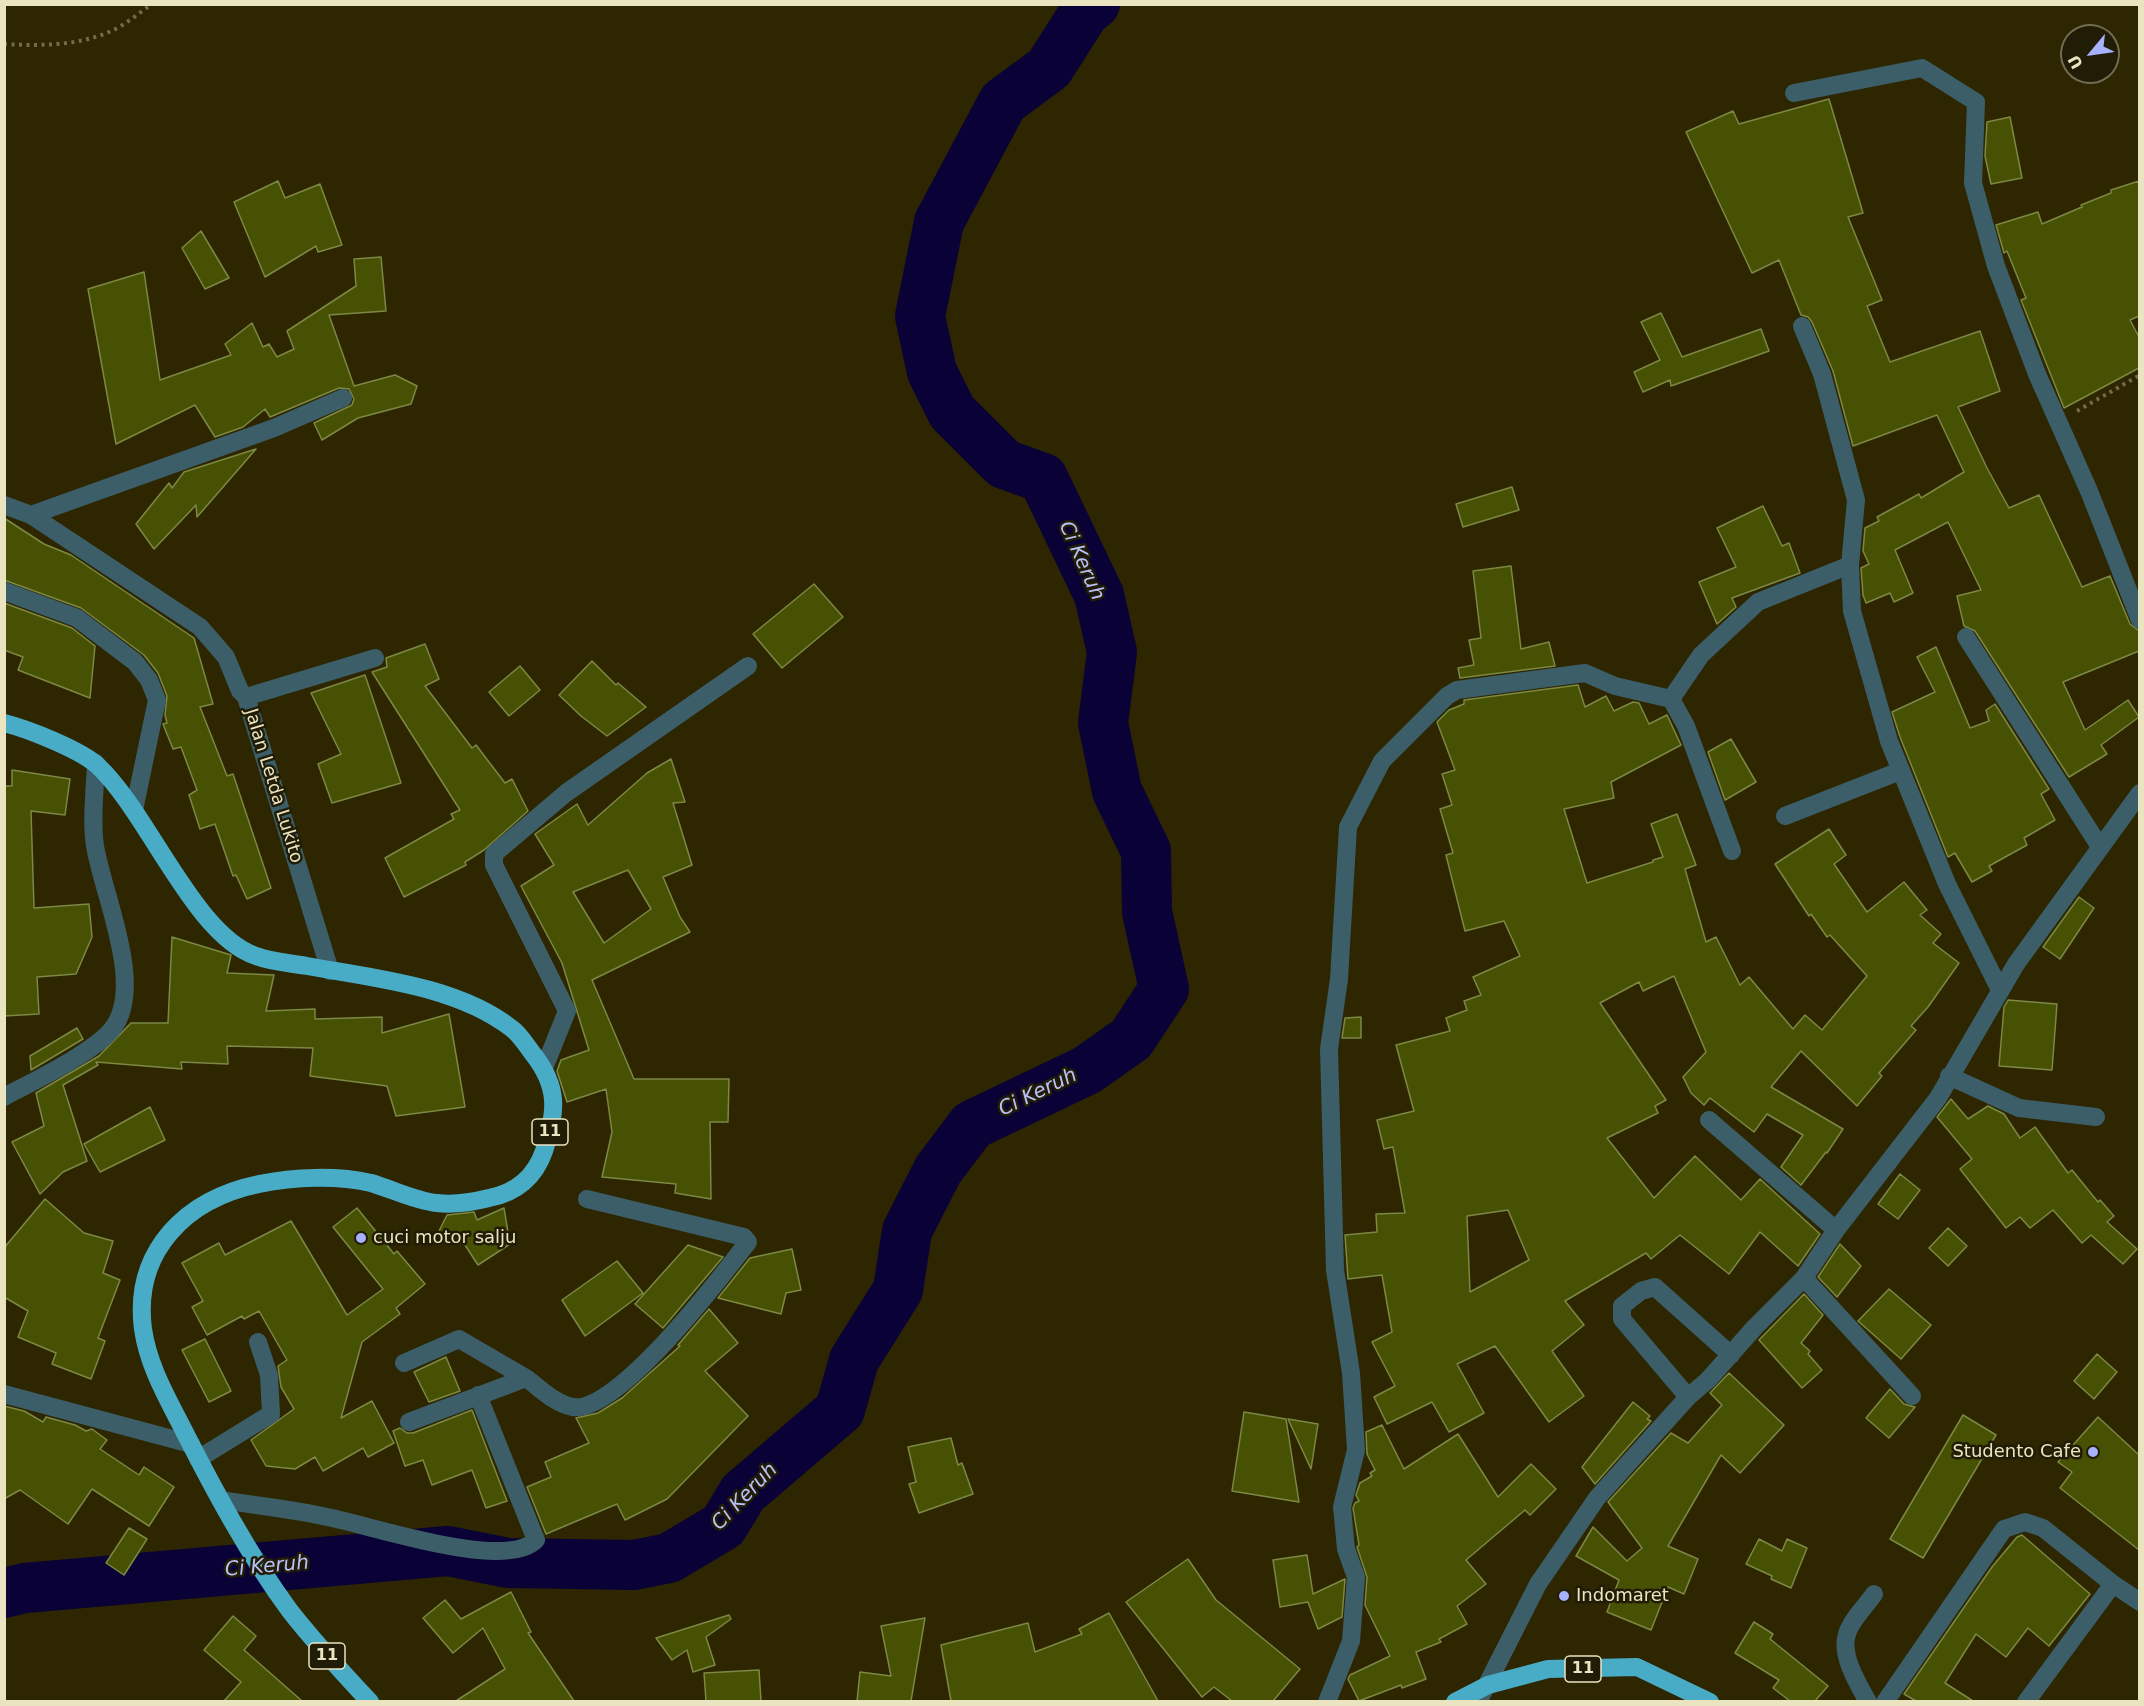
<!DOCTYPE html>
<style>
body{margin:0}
#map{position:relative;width:2144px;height:1706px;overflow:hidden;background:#2d2600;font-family:"DejaVu Sans",sans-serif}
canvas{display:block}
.frame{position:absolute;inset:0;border:6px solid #ebe4c1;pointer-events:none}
.north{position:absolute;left:2060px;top:24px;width:60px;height:60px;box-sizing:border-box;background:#211c06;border:2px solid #726c51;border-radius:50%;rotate:241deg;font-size:16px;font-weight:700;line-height:24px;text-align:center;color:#ebe4c1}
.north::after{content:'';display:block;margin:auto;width:21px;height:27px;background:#a7b1fc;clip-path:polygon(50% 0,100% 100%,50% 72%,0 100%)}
</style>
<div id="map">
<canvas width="2144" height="1706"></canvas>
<div class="frame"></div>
<div class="north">U</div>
</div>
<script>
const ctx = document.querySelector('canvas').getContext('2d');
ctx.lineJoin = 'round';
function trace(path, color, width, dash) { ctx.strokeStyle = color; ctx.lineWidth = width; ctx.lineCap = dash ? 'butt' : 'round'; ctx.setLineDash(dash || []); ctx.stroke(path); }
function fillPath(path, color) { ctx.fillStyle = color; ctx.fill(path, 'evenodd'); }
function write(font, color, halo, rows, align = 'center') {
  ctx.font = font + ' "DejaVu Sans",sans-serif'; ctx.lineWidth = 5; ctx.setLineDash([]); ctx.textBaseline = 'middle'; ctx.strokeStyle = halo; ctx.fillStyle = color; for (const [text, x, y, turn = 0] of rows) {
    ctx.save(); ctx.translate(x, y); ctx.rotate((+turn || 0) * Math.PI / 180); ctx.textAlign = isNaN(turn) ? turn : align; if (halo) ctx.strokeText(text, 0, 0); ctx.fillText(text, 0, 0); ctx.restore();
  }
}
trace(new Path2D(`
 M 4,1593 L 25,1588 L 448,1551 L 508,1563 L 634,1565 L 669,1558 L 723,1526 L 743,1493 L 840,1410 L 854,1360 L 898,1290 L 907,1231 L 938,1170 L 972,1125 L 1087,1070 L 1131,1039 L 1164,989 L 1147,912 L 1146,851 L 1117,791 L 1103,723 L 1112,652 L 1099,595 L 1043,478 L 1004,464 L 952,412 L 932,372 L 920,316 L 939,222 L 1003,102 L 1049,68 L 1084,13 L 1095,4`), '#0a0137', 50);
const building = new Path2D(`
 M 1829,99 L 1863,213 L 1848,217 L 1882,300 L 1867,306 L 1890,362 L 1980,331 L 2000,391 L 1958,407 L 1987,468 L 2009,508 L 2039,495 L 2082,587 L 2110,576 L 2130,624 L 2139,631 L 2139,651 L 2063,682 L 2085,730 L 2128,700 L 2139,717 L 2101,745 L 2107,754 L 2069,777 L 1975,631 L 1964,626 L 1957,596 L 1981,590 L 1948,522 L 1895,550 L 1913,593 L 1894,602 L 1890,593 L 1866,603 L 1863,595 L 1861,568 L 1869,564 L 1863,551 L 1865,528 L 1879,521 L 1877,517 L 1919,494 L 1921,498 L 1964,472 L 1937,415 L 1853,446 L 1833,371 L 1812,322 L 1808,317 L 1801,315 L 1779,260 L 1752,273 L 1686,132 L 1733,111 L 1739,124 Z
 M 2010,117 L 2022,178 L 1991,184 L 1985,156 L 1987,122 Z
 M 278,181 L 285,198 L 320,184 L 342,245 L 318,252 L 316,246 L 265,277 L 234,202 Z
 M 2139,181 L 2139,316 L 2130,320 L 2139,337 L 2139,368 L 2064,408 L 2021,300 L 2026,298 L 2007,251 L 2004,253 L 1996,225 L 2038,212 L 2042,224 L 2082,207 L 2081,205 L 2111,193 L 2111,190 Z
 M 201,231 L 229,278 L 205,289 L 182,248 Z
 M 381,257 L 386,311 L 329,315 L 354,386 L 395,375 L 417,386 L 411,404 L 358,418 L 322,440 L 314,423 L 352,405 L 354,399 L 349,389 L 339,388 L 270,417 L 265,409 L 243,427 L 215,437 L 195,405 L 116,444 L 88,289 L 144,272 L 160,380 L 231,355 L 225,344 L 252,323 L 263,347 L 269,344 L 277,357 L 294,349 L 287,331 L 356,286 L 354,259 Z
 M 1661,313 L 1682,357 L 1761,329 L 1769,351 L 1671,386 L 1670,380 L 1643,392 L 1634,372 L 1660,360 L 1641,322 Z
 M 256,449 L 197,517 L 196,505 L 154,549 L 136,524 L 169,483 L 172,488 L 184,472 Z
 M 1512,487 L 1519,510 L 1463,527 L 1456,504 Z
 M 1763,506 L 1782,546 L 1789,543 L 1800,573 L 1732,598 L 1736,607 L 1717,624 L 1699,582 L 1736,567 L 1717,528 Z
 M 4,518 L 44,544 L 71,555 L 194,638 L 213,704 L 200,707 L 227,776 L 233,774 L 271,888 L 247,899 L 236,875 L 233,876 L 215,824 L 200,829 L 189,795 L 197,790 L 181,747 L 173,749 L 163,724 L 167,723 L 165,715 L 167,696 L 158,673 L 144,655 L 81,608 L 4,580 Z
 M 1511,566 L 1521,649 L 1549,642 L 1555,666 L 1460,678 L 1458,668 L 1474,665 L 1469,640 L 1481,638 L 1473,571 Z
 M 814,584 L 843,617 L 782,668 L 753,634 Z
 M 4,603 L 72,628 L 95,646 L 90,698 L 18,670 L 23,657 L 4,650 Z
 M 425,644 L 439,679 L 425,686 L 472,748 L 476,745 L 505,783 L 512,779 L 528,811 L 484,850 L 465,862 L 466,865 L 404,897 L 385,858 L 454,819 L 451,814 L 460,810 L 372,672 L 387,667 L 386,658 Z
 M 1936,647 L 1970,728 L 1989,721 L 1986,710 L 1995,704 L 2049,789 L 2041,794 L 2055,820 L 2024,838 L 2027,845 L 1989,866 L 1992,871 L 1972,882 L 1955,853 L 1948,857 L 1900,737 L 1892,712 L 1935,692 L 1917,657 Z
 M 592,661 L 616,685 L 618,683 L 646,707 L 607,736 L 581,716 L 559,695 Z
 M 520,666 L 540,690 L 509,716 L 489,692 Z
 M 365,675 L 401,783 L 332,803 L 318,764 L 341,754 L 311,693 Z
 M 1578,685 L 1585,707 L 1606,696 L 1614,711 L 1633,702 L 1639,703 L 1649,724 L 1667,715 L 1681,745 L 1611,782 L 1614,798 L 1564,809 L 1587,883 L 1653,862 L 1653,860 L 1663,857 L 1651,824 L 1677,814 L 1696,865 L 1685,869 L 1706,942 L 1716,937 L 1740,985 L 1749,977 L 1793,1029 L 1805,1015 L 1822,1030 L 1867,976 L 1830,935 L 1827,937 L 1811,914 L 1809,916 L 1775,864 L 1829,829 L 1846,855 L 1834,864 L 1867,912 L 1904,882 L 1927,910 L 1920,915 L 1941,934 L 1933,943 L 1959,963 L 1928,1007 L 1911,1026 L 1916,1030 L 1879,1073 L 1882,1076 L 1857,1106 L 1801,1051 L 1771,1087 L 1843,1129 L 1827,1153 L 1826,1152 L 1801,1185 L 1781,1167 L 1803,1135 L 1767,1114 L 1754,1132 L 1710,1098 L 1704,1105 L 1691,1093 L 1683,1077 L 1706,1052 L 1674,976 L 1643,991 L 1639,982 L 1600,1003 L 1666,1100 L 1655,1106 L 1658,1113 L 1607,1138 L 1654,1198 L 1695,1156 L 1741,1200 L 1760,1179 L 1820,1234 L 1798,1266 L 1760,1232 L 1729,1274 L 1680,1235 L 1651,1259 L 1646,1253 L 1565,1301 L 1584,1325 L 1552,1351 L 1584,1396 L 1549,1422 L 1495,1346 L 1457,1364 L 1484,1413 L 1449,1432 L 1432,1402 L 1387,1424 L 1374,1397 L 1395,1386 L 1372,1342 L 1392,1332 L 1382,1275 L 1348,1279 L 1345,1235 L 1377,1232 L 1376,1214 L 1405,1213 L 1393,1147 L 1384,1149 L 1377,1120 L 1414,1111 L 1396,1045 L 1450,1031 L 1446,1018 L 1467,1010 L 1464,1001 L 1481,995 L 1473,977 L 1520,956 L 1504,921 L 1465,931 L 1446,855 L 1453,853 L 1440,809 L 1452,805 L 1442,774 L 1455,770 L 1437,722 L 1449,710 L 1464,704 L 1464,700 ZM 1508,1210 L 1529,1260 L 1470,1292 L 1467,1216 Z
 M 1731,739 L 1756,782 L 1725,800 L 1708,752 Z
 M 671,759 L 685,802 L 673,803 L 692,865 L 663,877 L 680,917 L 690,932 L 592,980 L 634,1079 L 729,1079 L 728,1122 L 710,1122 L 711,1199 L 675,1193 L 676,1184 L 602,1177 L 612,1132 L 606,1089 L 567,1102 L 557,1071 L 561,1060 L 589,1050 L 562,963 L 521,886 L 554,865 L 535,834 L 577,804 L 588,825 L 647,773 ZM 628,870 L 651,909 L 604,943 L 573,892 Z
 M 12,770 L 70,779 L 65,815 L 31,811 L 34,908 L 89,904 L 92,937 L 76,974 L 37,977 L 39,1014 L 4,1016 L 4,786 L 12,786 Z
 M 2079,897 L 2094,908 L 2060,959 L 2043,947 Z
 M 172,937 L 231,955 L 227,973 L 274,975 L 266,1011 L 315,1009 L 315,1019 L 382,1017 L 382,1033 L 449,1014 L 465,1107 L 396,1116 L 387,1086 L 310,1076 L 313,1048 L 227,1046 L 228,1064 L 181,1062 L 182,1069 L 96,1062 L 98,1065 L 63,1085 L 87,1161 L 63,1172 L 40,1194 L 12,1142 L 44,1126 L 36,1093 L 99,1056 L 131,1023 L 168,1023 Z
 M 2008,1000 L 2057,1004 L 2052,1070 L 1999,1066 L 2004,1007 Z
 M 1361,1017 L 1361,1038 L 1342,1038 L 1345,1018 Z
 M 77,1028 L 83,1039 L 31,1070 L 30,1056 Z
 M 1951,1099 L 1968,1119 L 1988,1106 L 2004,1114 L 2020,1138 L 2035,1127 L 2068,1173 L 2072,1170 L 2098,1202 L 2100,1200 L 2114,1216 L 2107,1222 L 2137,1249 L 2123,1264 L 2091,1235 L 2082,1243 L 2053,1210 L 2030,1228 L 2020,1217 L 2006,1228 L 1960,1169 L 1972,1159 L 1937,1117 Z
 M 150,1107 L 165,1140 L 100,1172 L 84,1144 Z
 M 1900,1174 L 1920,1190 L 1898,1219 L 1878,1204 Z
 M 45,1199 L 84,1233 L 113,1241 L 103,1273 L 120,1280 L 98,1338 L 105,1341 L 91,1379 L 52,1364 L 56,1353 L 18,1337 L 28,1311 L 4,1297 L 4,1248 Z
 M 357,1208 L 394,1254 L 397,1251 L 425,1284 L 396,1308 L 400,1314 L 362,1342 L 341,1418 L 372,1401 L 394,1443 L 368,1457 L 363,1448 L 323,1471 L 315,1457 L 295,1469 L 266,1466 L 251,1440 L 294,1409 L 281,1387 L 278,1366 L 287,1360 L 259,1311 L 244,1319 L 242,1316 L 207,1335 L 192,1307 L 203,1301 L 182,1263 L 219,1243 L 225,1255 L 291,1221 L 347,1315 L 383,1289 L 333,1227 Z
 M 504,1208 L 510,1244 L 478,1265 L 465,1245 L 437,1235 L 447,1215 L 474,1212 L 477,1220 Z
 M 1948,1228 L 1967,1246 L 1948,1266 L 1929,1248 Z
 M 1840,1244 L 1861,1266 L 1837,1297 L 1818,1277 Z
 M 688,1245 L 723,1257 L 663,1328 L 635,1304 Z
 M 792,1249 L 801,1290 L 786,1293 L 781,1314 L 718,1298 L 750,1258 Z
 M 617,1261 L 643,1293 L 585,1336 L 562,1300 Z
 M 1889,1289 L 1931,1325 L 1901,1359 L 1858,1321 Z
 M 1804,1294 L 1823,1315 L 1801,1343 L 1810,1351 L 1808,1354 L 1822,1370 L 1802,1388 L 1759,1340 Z
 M 709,1309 L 738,1343 L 705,1371 L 748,1416 L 667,1499 L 625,1520 L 617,1504 L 546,1534 L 527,1487 L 551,1477 L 545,1462 L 589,1443 L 576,1418 L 598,1413 L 622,1398 L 680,1346 L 678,1345 Z
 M 205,1339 L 231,1391 L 209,1402 L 182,1350 Z
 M 2097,1354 L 2117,1372 L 2094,1399 L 2074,1381 Z
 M 446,1357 L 460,1391 L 429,1402 L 414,1372 Z
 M 1729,1373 L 1784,1425 L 1740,1473 L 1721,1455 L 1668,1546 L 1698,1559 L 1684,1594 L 1668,1587 L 1651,1630 L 1607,1612 L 1619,1580 L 1576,1556 L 1593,1527 L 1627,1561 L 1642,1548 L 1608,1502 L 1671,1433 L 1688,1443 L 1722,1405 L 1710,1393 Z
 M 1890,1389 L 1904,1404 L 1915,1407 L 1889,1438 L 1866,1418 Z
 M 1633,1402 L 1650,1416 L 1647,1419 L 1651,1421 L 1595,1484 L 1582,1467 Z
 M 4,1406 L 24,1411 L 43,1422 L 46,1417 L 75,1425 L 86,1431 L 92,1429 L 107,1440 L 100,1449 L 139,1475 L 144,1467 L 174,1487 L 149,1526 L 92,1489 L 68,1524 L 20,1490 L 4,1499 Z
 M 472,1410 L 507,1501 L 486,1508 L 472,1470 L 432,1485 L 423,1460 L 405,1466 L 393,1431 L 400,1428 L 407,1433 L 413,1433 Z
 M 1244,1412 L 1286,1419 L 1299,1502 L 1232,1491 Z
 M 1963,1415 L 1996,1435 L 1923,1558 L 1890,1539 Z
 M 2098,1417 L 2139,1455 L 2139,1550 L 2060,1488 L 2072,1472 L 2058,1462 Z
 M 1288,1419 L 1318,1424 L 1311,1469 Z
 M 1382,1425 L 1404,1469 L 1458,1434 L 1498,1497 L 1531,1464 L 1556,1489 L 1530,1515 L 1525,1510 L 1466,1560 L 1486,1584 L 1457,1606 L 1467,1624 L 1439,1639 L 1441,1642 L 1416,1652 L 1426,1679 L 1402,1688 L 1401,1685 L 1359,1701 L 1348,1679 L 1350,1675 L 1390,1656 L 1365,1605 L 1367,1577 L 1357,1547 L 1359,1545 L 1353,1508 L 1355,1503 L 1359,1501 L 1356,1495 L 1360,1483 L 1372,1476 L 1370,1473 L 1375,1470 L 1367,1454 L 1366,1432 Z
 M 951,1438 L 958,1465 L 962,1463 L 973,1494 L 919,1513 L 909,1484 L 916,1482 L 908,1447 Z
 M 129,1528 L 147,1539 L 124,1575 L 106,1563 Z
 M 2022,1535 L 2090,1594 L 2049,1646 L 2028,1628 L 2006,1657 L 1976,1634 L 1945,1683 L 1973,1701 L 1916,1701 L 1904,1694 L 1992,1567 L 2017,1537 Z
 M 1759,1539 L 1782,1551 L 1787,1539 L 1807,1548 L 1791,1588 L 1771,1579 L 1772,1576 L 1746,1564 Z
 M 1307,1555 L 1313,1594 L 1345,1579 L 1342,1617 L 1318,1629 L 1308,1602 L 1280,1607 L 1273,1560 Z
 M 1188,1559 L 1216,1600 L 1300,1669 L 1273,1701 L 1232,1701 L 1214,1687 L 1202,1697 L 1126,1602 Z
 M 511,1592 L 531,1632 L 528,1633 L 574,1701 L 456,1701 L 505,1669 L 483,1628 L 453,1653 L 423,1618 L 445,1600 L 461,1619 Z
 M 1109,1613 L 1158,1701 L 951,1701 L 941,1645 L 1028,1623 L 1035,1652 L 1082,1634 L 1079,1629 Z
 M 729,1615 L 731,1619 L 706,1637 L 715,1665 L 693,1672 L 687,1650 L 672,1660 L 656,1638 Z
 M 233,1616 L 256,1636 L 244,1650 L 302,1701 L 224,1701 L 241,1682 L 204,1650 Z
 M 925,1618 L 911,1701 L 857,1701 L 860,1672 L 891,1676 L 881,1626 Z
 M 1754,1622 L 1773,1634 L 1770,1639 L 1828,1686 L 1815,1701 L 1790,1701 L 1773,1688 L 1779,1680 L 1735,1653 Z
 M 759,1670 L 761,1701 L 706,1701 L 704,1673 Z`);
fillPath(building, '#475103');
trace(building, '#7c8844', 1.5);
trace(new Path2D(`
 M 4,44 C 40,46 76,46 109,32 C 124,26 139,13 152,4
 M 2077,411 L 2140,375`), '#736c47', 4, [3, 4.5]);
trace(new Path2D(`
 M 1794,93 L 1922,68 L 1976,102 L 1973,183 L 1996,266 L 2037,374 L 2089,491 L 2140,620
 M 1802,326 L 1822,374 L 1856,500 L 1850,565 L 1852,611 L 1889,741 L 1947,884 L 2000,990
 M 4,505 L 31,515 L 200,627 L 226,657 L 240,691 L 246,697 L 330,971
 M 31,515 L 274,428 L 343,398
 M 4,591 L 77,618 L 135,662 L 149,680 L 157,700 L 134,810
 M 1966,637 L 2100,847
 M 246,697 L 375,658
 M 1671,699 L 1701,655 L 1758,602 L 1850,565
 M 1785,816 L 1900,771
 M 544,1068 L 567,1011 L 494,865 L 494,854 L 566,793 L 748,666
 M 1949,1076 L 2019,1108 L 2096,1117
 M 4,1097 C 32,1082 95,1052 113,1028 C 145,985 103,895 95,846 C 91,820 95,790 96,763
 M 1709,1120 L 1836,1230
 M 1804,1278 L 1912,1396
 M 404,1363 L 459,1339 L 526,1378
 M 4,1394 L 191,1444
 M 1688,1397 L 1622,1319 L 1622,1306 L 1641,1291 L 1655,1287 L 1731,1355
 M 409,1422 L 526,1378 C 540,1388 555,1404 573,1407 C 617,1414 722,1276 748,1242 L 744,1237 L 587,1199
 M 198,1459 L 271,1414 L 269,1375 L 258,1342
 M 222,1500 C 257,1506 293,1509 327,1517 C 370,1525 505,1572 536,1540 L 478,1395
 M 1327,1702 L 1351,1641 L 1356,1577 L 1346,1549 L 1342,1507 L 1356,1450 L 1351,1373 L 1335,1270 L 1329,1049 L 1339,979 L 1348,827 L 1382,761 L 1447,696 L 1457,690 L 1585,673 L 1615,686 L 1671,699 L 1686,726 L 1732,851
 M 1478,1702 L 1538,1584 L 1597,1498 L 1688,1397 L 1708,1380 L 1755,1327 L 1804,1278 L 1836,1230 L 1938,1098 L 2016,964 L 2140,793
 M 1868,1702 C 1858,1684 1840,1655 1847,1634 C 1851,1620 1866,1606 1874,1594
 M 1885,1702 L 2004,1529 L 2025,1522 L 2043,1528 L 2113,1584 L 2140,1602
 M 2026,1702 L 2113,1584`), '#3b5e69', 18);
trace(new Path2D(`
 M 4,723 C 28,729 81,750 98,766 C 149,814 194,935 256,956 C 272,962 290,963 307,966 C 373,978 457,986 511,1028 C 520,1034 526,1045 533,1054 C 560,1088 556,1113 544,1151 C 535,1177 516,1193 489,1198 C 473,1202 453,1205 437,1203 C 415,1201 392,1189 371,1183 C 336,1175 294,1177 259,1184 C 186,1199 133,1251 143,1329 C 148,1364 165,1394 181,1425 C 213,1488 248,1554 290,1611 C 315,1643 342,1672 370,1702
 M 1455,1702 L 1488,1685 L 1548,1669 L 1637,1667 L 1710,1702`), '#49acc6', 18);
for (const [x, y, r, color] of [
 [361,1238,6,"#a7b1fc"],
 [2093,1452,6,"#a7b1fc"],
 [1564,1596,6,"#a7b1fc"]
]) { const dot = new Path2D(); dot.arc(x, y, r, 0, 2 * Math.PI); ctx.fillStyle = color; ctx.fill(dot); trace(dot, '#211c06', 2); }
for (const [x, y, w] of [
 [550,1132,36],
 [327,1656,36],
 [1583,1669,36]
]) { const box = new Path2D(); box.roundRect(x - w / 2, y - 13, w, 26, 4.5); ctx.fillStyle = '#211c06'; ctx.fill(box); trace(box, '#ebe4c1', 1.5); }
write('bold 16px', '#ebe4c1', null, [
 ["11",550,1132],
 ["11",327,1656],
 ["11",1583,1669]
]);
write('18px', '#ebe4c1', '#211c06', [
 ["Jalan Letda Lukito",273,786,73]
]);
write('18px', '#ebe4c1', '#211c06', [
 ["cuci motor salju",373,1238],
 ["Studento Cafe",2081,1452,"right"],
 ["Indomaret",1576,1596]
], 'left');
write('italic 20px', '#bac2f9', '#211c06', [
 ["Ci Keruh",1081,561,66],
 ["Ci Keruh",1038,1093,-26],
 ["Ci Keruh",745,1497,-46],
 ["Ci Keruh",267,1567,-5]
]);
</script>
